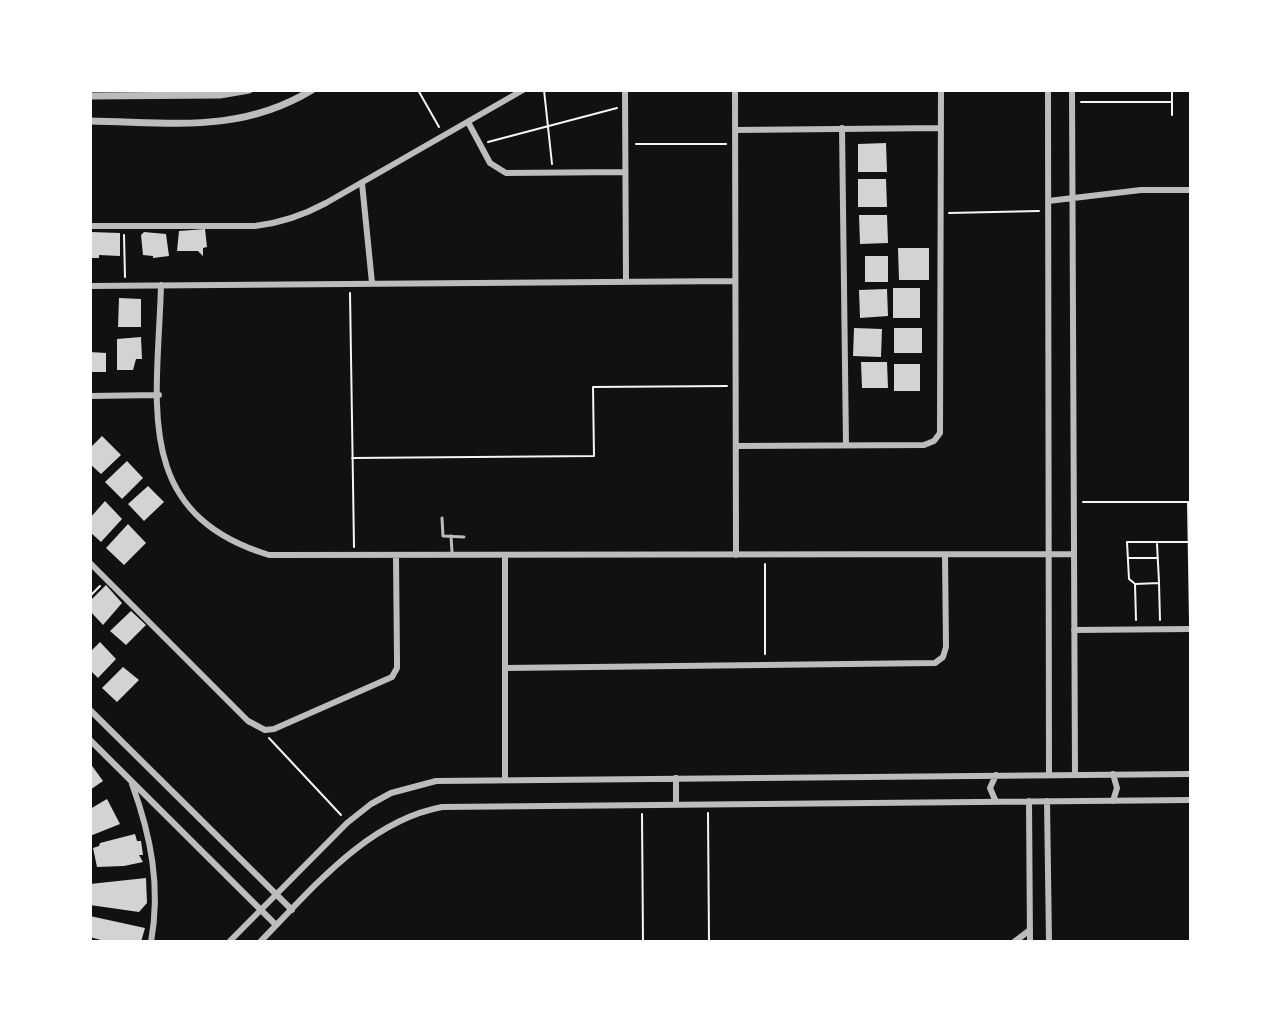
<!DOCTYPE html>
<style>
body{margin:0}
#map{position:relative;width:1281px;height:1032px;overflow:hidden;background:#111;font-family:Arial,sans-serif}
canvas{display:block}
.frame{position:absolute;inset:0;border:92px solid #fff;pointer-events:none}
</style>
<div id="map">
<canvas width="1281" height="1032"></canvas>
<div class="frame"></div>
</div>
<script>
const ctx = document.querySelector('canvas').getContext('2d');
ctx.lineJoin = 'round';
function fillPath(path, color) { ctx.fillStyle = color; ctx.fill(path, 'evenodd'); }
function trace(path, color, width, dash) { ctx.strokeStyle = color; ctx.lineWidth = width; ctx.lineCap = dash ? 'butt' : 'round'; ctx.setLineDash(dash || []); ctx.stroke(path); }
fillPath(new Path2D(`
 M 886,143 L 887,172 L 858,172 L 858,144 Z
 M 858,179 L 886,179 L 887,207 L 858,207 Z
 M 859,215 L 887,215 L 888,243 L 860,244 Z
 M 205,229 L 207,247 L 203,248 L 203,256 L 198,251 L 177,251 L 179,231 Z
 M 91,232 L 120,233 L 120,256 L 99,255 L 99,258 L 90,258 Z
 M 144,232 L 166,234 L 169,256 L 153,258 L 153,256 L 143,255 L 141,235 Z
 M 898,248 L 929,248 L 929,280 L 899,280 Z
 M 865,256 L 888,256 L 888,282 L 865,282 Z
 M 893,288 L 920,288 L 920,318 L 893,318 Z
 M 887,289 L 888,316 L 860,318 L 859,290 Z
 M 119,298 L 141,299 L 141,327 L 118,327 Z
 M 854,328 L 882,329 L 881,357 L 853,356 Z
 M 894,328 L 922,328 L 922,353 L 894,353 Z
 M 141,337 L 142,359 L 136,359 L 133,370 L 117,370 L 117,339 Z
 M 90,352 L 106,353 L 106,372 L 90,372 Z
 M 861,362 L 887,362 L 888,388 L 862,388 Z
 M 894,364 L 920,364 L 920,391 L 894,391 Z
 M 102,436 L 121,455 L 101,474 L 90,464 L 90,448 Z
 M 127,461 L 143,478 L 122,499 L 105,482 Z
 M 148,486 L 164,502 L 144,521 L 128,504 Z
 M 105,501 L 122,519 L 101,542 L 90,532 L 90,518 Z
 M 128,524 L 146,543 L 124,565 L 106,548 Z
 M 106,585 L 122,603 L 103,625 L 90,611 L 90,601 Z
 M 131,611 L 146,625 L 126,645 L 110,631 Z
 M 100,642 L 116,659 L 98,678 L 90,670 L 90,652 Z
 M 123,667 L 139,680 L 117,702 L 102,688 Z
 M 90,763 L 103,781 L 90,790 Z
 M 107,799 L 120,824 L 90,836 L 90,809 Z
 M 135,834 L 137,841 L 141,841 L 143,855 L 139,855 L 143,862 L 124,866 L 97,867 L 93,848 L 99,846 L 100,843 Z
 M 146,878 L 147,903 L 139,912 L 90,905 L 90,884 Z
 M 90,916 L 145,928 L 141,942 L 108,942 L 90,937 Z`), '#d3d3d3');
trace(new Path2D(`
 M 418,90 L 439,127
 M 544,90 L 552,164
 M 1172,90 L 1172,115
 M 1081,102 L 1172,102
 M 488,142 L 617,108
 M 636,144 L 726,144
 M 949,213 L 1039,211
 M 124,235 L 125,277
 M 350,293 L 354,547
 M 352,458 L 594,456 L 593,387 L 727,386
 M 1083,502 L 1191,502
 M 1188,502 L 1190,621
 M 1157,544 L 1159,582
 M 1129,558 L 1158,558
 M 765,564 L 765,654
 M 1134,583 L 1129,579 L 1127,542 L 1189,542
 M 90,596 L 100,586
 M 1136,620 L 1135,584 L 1159,583 L 1160,620
 M 269,738 L 341,815
 M 708,813 L 709,942
 M 642,814 L 643,942`), '#f5f5f5', 2);
trace(new Path2D(`
 M 442,518 L 443,536 L 464,537
 M 451,536 L 452,552`), '#bcbcbc', 3);
trace(new Path2D(`
 M 625,90 L 626,282
 M 735,90 L 736,555
 M 1048,90 L 1049,775
 M 1072,90 L 1075,775
 M 468,122 L 490,163 L 506,173 L 625,172
 M 842,128 L 846,445
 M 735,130 L 941,128
 M 362,183 L 372,283
 M 1048,201 L 1141,190 L 1191,190
 M 90,226 L 255,226 C 281,223 302,216 326,203 L 523,90
 M 161,285 C 158,401 130,513 269,555 L 1074,554
 M 90,286 L 735,281
 M 90,396 L 159,395
 M 736,446 L 924,445 L 934,441 L 940,433 L 941,90
 M 505,556 L 505,780
 M 90,563 L 248,721 L 265,730 L 274,729 L 392,677 L 397,668 L 397,658 L 396,557
 M 1074,630 L 1191,629
 M 505,668 L 935,663 L 943,657 L 946,647 L 945,555
 M 90,710 L 292,910
 M 90,740 L 276,925
 M 1113,774 L 1117,788 L 1113,801
 M 132,784 C 151,836 161,887 151,942
 M 1029,801 L 1030,942
 M 1047,801 L 1049,942
 M 996,802 L 990,788 L 996,775
 M 676,804 L 676,778
 M 229,942 L 347,823 L 371,804 L 391,793 L 436,781 L 1191,774
 M 260,942 C 312,889 367,821 442,807 L 1191,800
 M 1014,942 L 1030,930`), '#bcbcbc', 6);
trace(new Path2D(`
 M 90,96 L 220,95 L 249,90
 M 90,121 C 172,122 239,134 312,90`), '#bcbcbc', 7);
</script>
